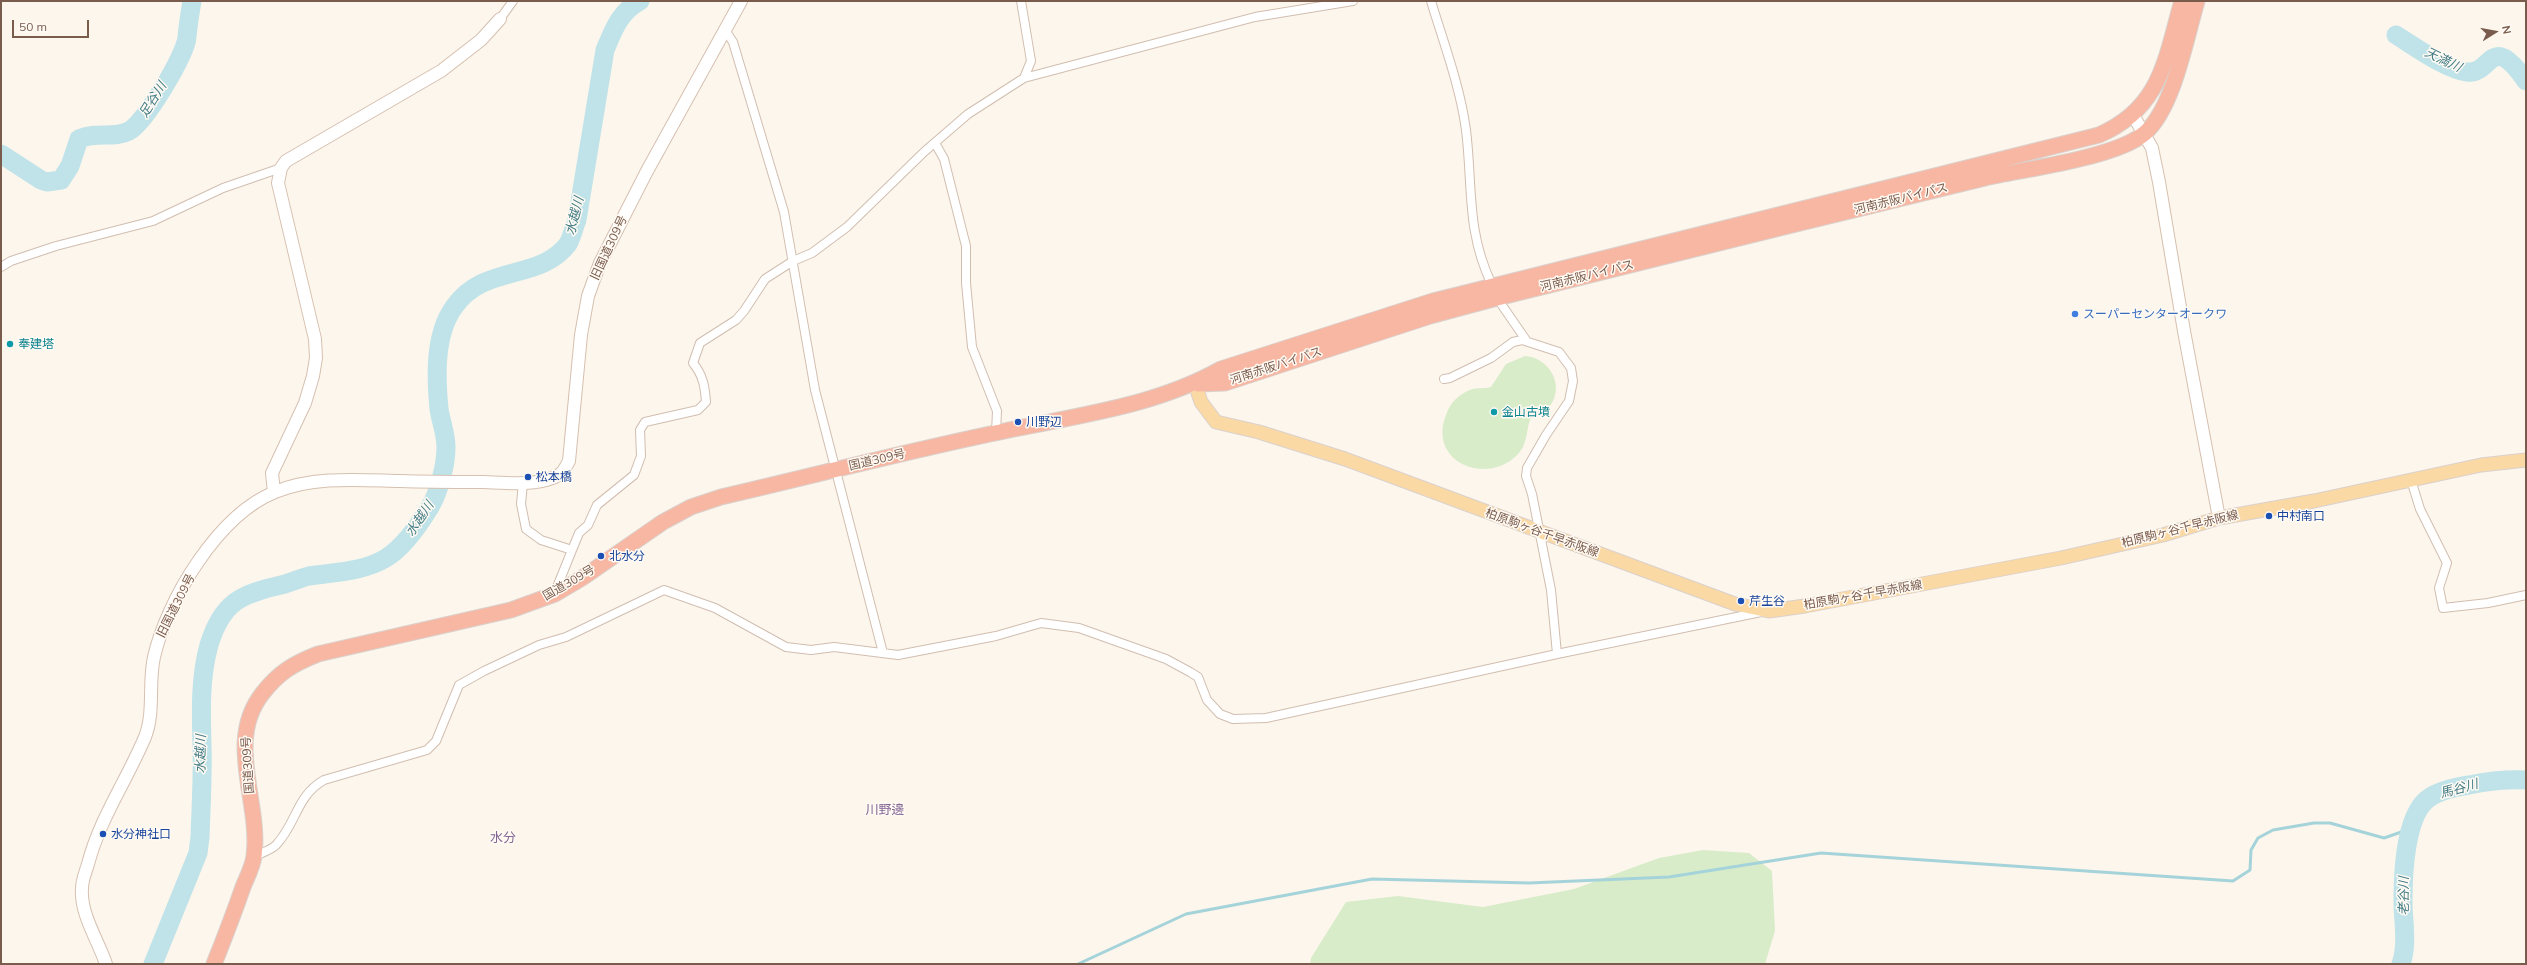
<!DOCTYPE html>
<meta charset="utf-8">
<style>
body{margin:0}
#map{position:relative;width:2527px;height:965px;overflow:hidden;background:#fdf6ec;font-family:Mulish,sans-serif}
canvas{display:block}
.frame{position:absolute;inset:0;border:2px solid #7a5c4d;pointer-events:none}
.north{position:absolute;left:2475px;top:12px;width:40px;height:40px;-webkit-text-stroke:3px #fffaf3;paint-order:stroke;rotate:79deg;font-size:11px;font-weight:700;line-height:16px;text-align:center;color:#7a5c4d}
.north::after{content:'';display:block;margin:auto;width:14px;height:18px;background:#7a5c4d;clip-path:polygon(50% 0,100% 100%,50% 72%,0 100%)}
.scale{position:absolute;left:12px;top:20px;width:77px;height:18px;box-sizing:border-box;border:2px solid #7a5c4d;border-top:0;padding-left:5px;font-size:12px;line-height:14px;white-space:nowrap;color:#7a5c4d;-webkit-text-stroke:3px #fffaf3;paint-order:stroke}
</style>
<div id="map">
<canvas width="2527" height="965"></canvas>
<div class="frame"></div>
<div class="north">N</div>
<div class="scale">50 m</div>
</div>
<script>
const ctx = document.querySelector('canvas').getContext('2d');
ctx.lineJoin = 'round';
function fillPath(path, color) { ctx.fillStyle = color; ctx.fill(path, 'evenodd'); }
function trace(path, color, width, dash) { ctx.strokeStyle = color; ctx.lineWidth = width; ctx.lineCap = dash ? 'butt' : 'round'; ctx.setLineDash(dash || []); ctx.stroke(path); }
function write(font, color, halo, rows, align = 'center') {
  ctx.font = font + ' Mulish,"Noto Sans JP",sans-serif'; ctx.lineWidth = 3; ctx.setLineDash([]); ctx.textBaseline = 'middle'; ctx.strokeStyle = halo; ctx.fillStyle = color; for (const [text, x, y, turn = 0] of rows) {
    ctx.save(); ctx.translate(x, y); ctx.rotate((+turn || 0) * Math.PI / 180); ctx.textAlign = isNaN(turn) ? turn : align; if (halo) ctx.strokeText(text, 0, 0); ctx.fillText(text, 0, 0); ctx.restore();
  }
}
fillPath(new Path2D(`
 M 1525,356 C 1546,357 1563,380 1553,401 C 1549,410 1539,413 1531,417 C 1526,429 1528,444 1518,454 C 1487,487 1427,462 1446,415 C 1450,403 1459,394 1470,390 C 1477,387 1484,389 1491,387 L 1506,364 Z
 M 1703,850 L 1749,853 L 1772,871 L 1775,931 L 1765,964 L 1310,964 L 1311,958 L 1346,902 L 1398,896 L 1483,907 L 1574,889 L 1659,858 Z`), '#d8ecc9');
trace(new Path2D(`
 M 1078,964 L 1186,914 L 1372,879 L 1529,883 L 1669,877 L 1821,853 L 2233,881 L 2250,870 L 2251,850 L 2258,838 L 2273,830 L 2314,823 L 2330,823 L 2384,838 L 2410,829`), '#a5d3da', 3);
trace(new Path2D(`
 M 2396,35 C 2414,46 2447,70 2467,72 C 2492,75 2490,30 2526,81
 M 1,154 L 41,180 L 47,182 L 61,180 L 70,166 L 79,139 C 97,131 114,139 129,131 C 145,123 186,54 187,37 C 188,25 190,13 192,1
 M 153,964 L 198,853 L 200,837 C 201,806 203,775 202,745 C 201,711 200,677 209,645 C 222,602 241,594 281,585 C 291,583 300,578 309,576 C 335,572 363,572 386,558 C 404,547 419,525 430,507 C 439,492 446,465 446,447 C 446,434 441,422 439,409 C 436,377 434,335 454,307 C 485,263 539,282 568,244 C 572,237 574,227 577,220 L 605,50 C 613,31 620,11 640,1
 M 2401,964 C 2408,944 2403,922 2403,901 C 2403,875 2405,814 2429,798 C 2440,790 2456,787 2469,785 C 2489,781 2506,779 2526,780`), '#bfe3e8', 19);
const street = new Path2D(`
 M 1021,1 L 1031,61 L 1024,78
 M 1431,1 C 1444,44 1460,86 1466,130 C 1473,187 1466,231 1492,285
 M 500,19 L 513,1
 M 725,30 L 733,42 L 784,212 L 815,390 L 883,653
 M 935,143 L 944,159 L 966,246 L 966,283 L 972,347 L 997,411 L 996,433
 M 1,267 L 11,261 L 56,246 L 153,221 L 223,188 L 281,168
 M 1497,298 L 1526,340
 M 1444,379 L 1450,378 L 1491,358 L 1513,342 L 1522,340 L 1559,352 L 1571,368 L 1573,381 L 1569,401 L 1546,435 L 1527,468 L 1526,476 L 1532,494 L 1551,590 L 1557,654
 M 2411,480 L 2420,509 L 2447,563 L 2439,588 L 2443,608 L 2488,603 L 2526,595
 M 523,483 L 521,504 L 526,529 L 541,540 L 572,550 L 555,592
 M 572,550 L 579,533 L 588,525 L 597,505 L 634,475 L 641,456 L 640,430 L 645,422 L 698,410 L 706,402 C 705,387 703,375 693,363 L 700,343 L 736,320 L 744,311 L 765,279 L 793,261 L 812,253 L 847,227 L 924,152 L 968,114 L 1024,78 L 1255,17 L 1353,1
 M 254,857 C 261,853 271,850 276,845 C 297,823 296,796 324,780 L 427,750 L 436,741 L 459,685 L 484,671 L 539,645 L 566,637 L 664,590 L 715,608 L 786,647 L 811,650 L 834,647 L 898,655 L 996,636 L 1041,623 L 1079,628 L 1166,659 L 1190,672 L 1198,677 L 1207,700 L 1220,714 L 1233,719 L 1266,718 L 1557,654 L 1761,612`);
const secondary = new Path2D(`
 M 2133,115 L 2152,148 L 2159,182 L 2184,331 L 2219,518
 M 274,492 L 272,473 L 305,403 L 313,376 L 316,358 L 315,339 L 278,183 L 281,168 L 286,161 L 441,71 L 481,40 L 500,19
 M 106,964 C 98,940 80,914 82,888 C 82,880 86,871 88,864 C 100,818 127,780 145,737 C 155,712 148,683 154,657 C 167,600 218,515 275,492 C 314,476 358,480 400,481 C 428,482 456,482 484,482 C 507,483 534,486 555,477 C 563,474 565,468 569,461 L 581,335 L 588,296 L 600,263 L 647,171 L 741,1`);
const primary = new Path2D(`
 M 1195,384 L 1201,402 L 1216,422 L 1259,432 L 1345,459 L 1735,604 L 1769,611 L 1805,606 L 2061,558 L 2163,535 L 2219,518 L 2314,501 L 2481,465 L 2526,460`);
const highway = new Path2D(`
 M 1198,384 L 1225,383 L 1430,316 L 1497,298 C 1660,258 1822,217 1985,178 C 2024,169 2116,158 2145,133 C 2174,107 2186,38 2197,1
 M 214,964 C 224,939 234,913 243,887 C 247,877 253,866 254,856 C 261,802 225,742 262,694 C 279,672 293,664 318,654 L 511,610 L 555,594 L 582,578 L 663,522 L 691,507 L 721,497 C 820,474 919,448 1019,428 C 1087,414 1159,404 1221,369 L 1433,301 L 2099,135 C 2161,108 2165,60 2182,1`);
trace(street, '#d1beb0', 10);
trace(secondary, '#d6c0b0', 14);
trace(primary, '#dad1cd', 15);
trace(highway, '#dad1cd', 17);
trace(street, '#fff', 8);
trace(secondary, '#fff', 12);
trace(primary, '#fbd9a5', 13);
trace(highway, '#f7b7a3', 15);
for (const [x, y, r, color] of [
 [2075,314,4,"#3f7fe0"],
 [10,344,4,"#0f9aa8"],
 [1494,412,4,"#0f9aa8"],
 [1018,422,4,"#1a4fb4"],
 [528,477,4,"#1a4fb4"],
 [2269,516,4,"#1a4fb4"],
 [601,556,4,"#1a4fb4"],
 [1741,601,4,"#1a4fb4"],
 [103,834,4,"#1a4fb4"]
]) { const dot = new Path2D(); dot.arc(x, y, r, 0, 2 * Math.PI); ctx.fillStyle = color; ctx.fill(dot); trace(dot, '#fffaf3', 1.5); }
write('12px', '#7a5c4d', '#fffaf3', [
 ["河南赤阪バイパス",1901,199,-14],
 ["旧国道309号",609,248,-65],
 ["河南赤阪バイパス",1587,276,-14],
 ["河南赤阪バイパス",1276,366,-18],
 ["国道309号",877,460,-13],
 ["柏原駒ヶ谷千早赤阪線",2180,529,-14],
 ["柏原駒ヶ谷千早赤阪線",1542,533,20],
 ["国道309号",569,583,-30],
 ["柏原駒ヶ谷千早赤阪線",1863,595,-10],
 ["旧国道309号",176,606,-63],
 ["国道309号",248,765,-94]
]);
write('12px', '#366cbe', '#fffaf3', [
 ["スーパーセンターオークワ",2083,314]
], 'left');
write('12px', '#0d838f', '#fffaf3', [
 ["奉建塔",18,344],
 ["金山古墳",1502,412]
], 'left');
write('12px', '#164399', '#fffaf3', [
 ["川野辺",1026,422],
 ["松本橋",536,477],
 ["中村南口",2277,516],
 ["北水分",609,556],
 ["芹生谷",1749,601],
 ["水分神社口",111,834]
], 'left');
write('italic 13px', '#437c86', '#fffaf3', [
 ["天満川",2443,60,26],
 ["足谷川",153,100,-58],
 ["水越川",575,216,-76],
 ["水越川",420,519,-56],
 ["水越川",201,754,-89],
 ["馬谷川",2459,789,-15],
 ["老谷川",2404,896,-90]
]);
write('13px', '#846695', '#fffaf3', [
 ["川野邊",885,810],
 ["水分",503,838]
]);
</script>
